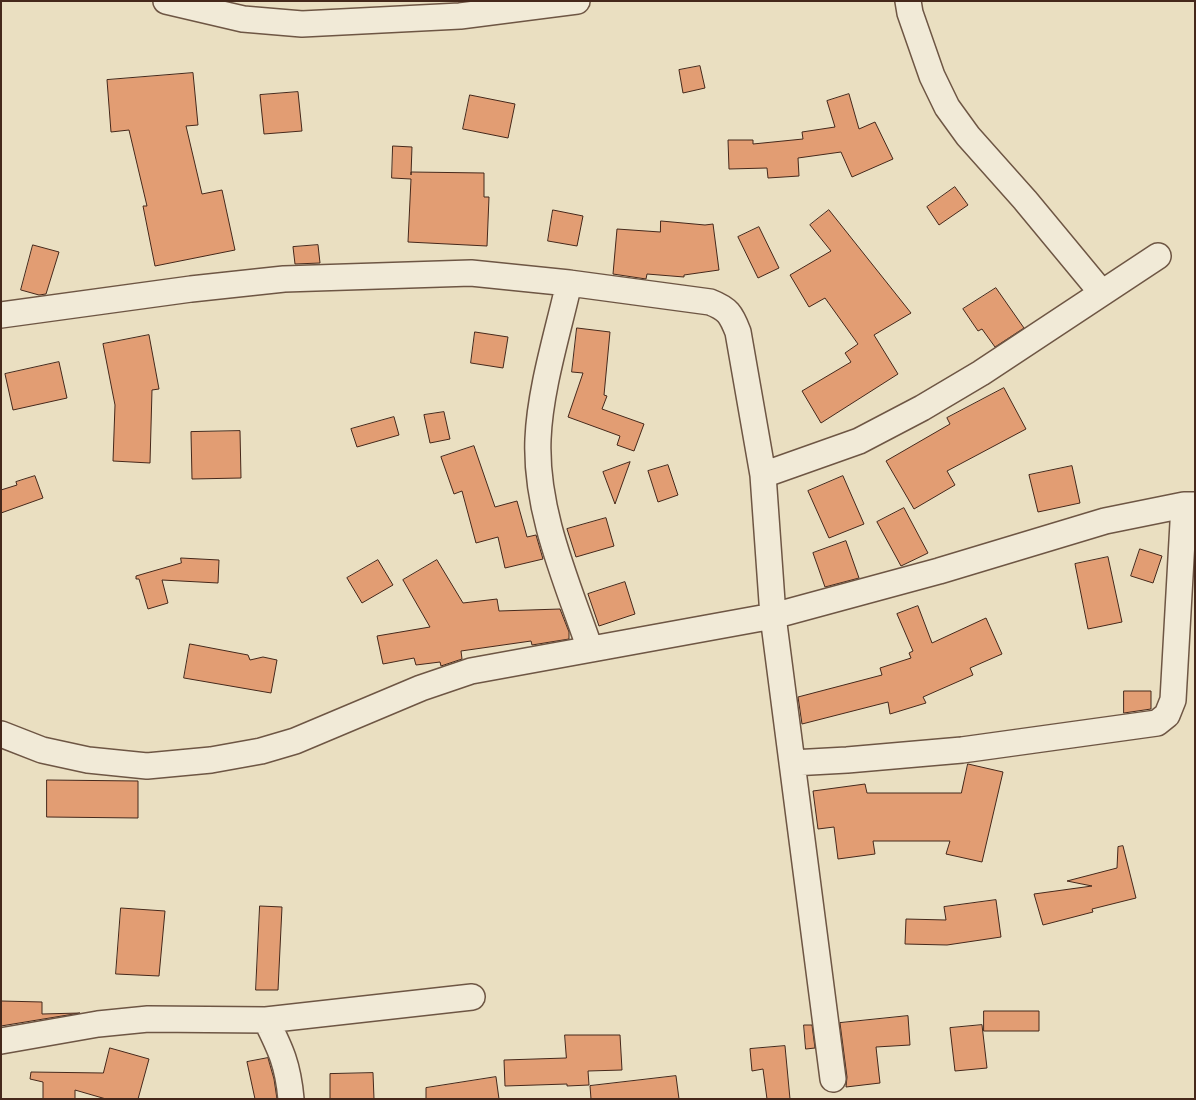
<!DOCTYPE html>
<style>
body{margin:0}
#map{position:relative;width:1196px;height:1100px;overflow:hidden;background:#eadfc1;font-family:"IM FELL Double Pica",serif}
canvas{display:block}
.frame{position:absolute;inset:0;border:2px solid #45281b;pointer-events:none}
</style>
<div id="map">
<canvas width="1196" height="1100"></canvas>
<div class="frame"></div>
</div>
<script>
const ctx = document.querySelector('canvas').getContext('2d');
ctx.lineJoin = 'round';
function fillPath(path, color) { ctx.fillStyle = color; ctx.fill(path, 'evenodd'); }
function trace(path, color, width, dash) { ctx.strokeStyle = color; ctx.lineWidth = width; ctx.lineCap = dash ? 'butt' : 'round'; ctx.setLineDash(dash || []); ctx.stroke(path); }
const building = new Path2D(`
 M 700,66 L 705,88 L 683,93 L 679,70 Z
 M 193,73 L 198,125 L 186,126 L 202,194 L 222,190 L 235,250 L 155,266 L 143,206 L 147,206 L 129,130 L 111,132 L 107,80 Z
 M 298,92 L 302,131 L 264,134 L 260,95 Z
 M 849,94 L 859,129 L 875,122 L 893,159 L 852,177 L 841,152 L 798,158 L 799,176 L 768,178 L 767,168 L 729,169 L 728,140 L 753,140 L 753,144 L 803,139 L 802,132 L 835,127 L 827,101 Z
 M 470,95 L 515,104 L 508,138 L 463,129 Z
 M 393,146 L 412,147 L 411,175 L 411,172 L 484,173 L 484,197 L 489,197 L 487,246 L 408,242 L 411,179 L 392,178 Z
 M 955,187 L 968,205 L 939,225 L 927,207 Z
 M 553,210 L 583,216 L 577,246 L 548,241 Z
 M 829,210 L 911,313 L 874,335 L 898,374 L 821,423 L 802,391 L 851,362 L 845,353 L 858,344 L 825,298 L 809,307 L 790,275 L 831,251 L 810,225 Z
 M 661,221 L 705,225 L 713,224 L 719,270 L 684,275 L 684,277 L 647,274 L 646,279 L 613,274 L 617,229 L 660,232 Z
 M 759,227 L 779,268 L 758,278 L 738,237 Z
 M 33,245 L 59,252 L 46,294 L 39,295 L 21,290 Z
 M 318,245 L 320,263 L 295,264 L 293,247 Z
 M 996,288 L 1024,328 L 995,347 L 982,329 L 978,331 L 963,309 Z
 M 577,328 L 610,332 L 604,395 L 607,396 L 602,409 L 644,424 L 634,451 L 617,445 L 620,436 L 568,417 L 583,373 L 572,372 Z
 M 475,332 L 508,337 L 503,368 L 471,363 Z
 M 149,335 L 159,389 L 152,390 L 150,463 L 113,461 L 115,405 L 103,344 Z
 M 59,362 L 67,398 L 13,410 L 5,374 Z
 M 1004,388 L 1026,429 L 947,471 L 955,485 L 914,509 L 886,461 L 950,424 L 947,418 Z
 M 444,412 L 450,439 L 430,443 L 424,415 Z
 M 394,417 L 399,435 L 357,447 L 351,429 Z
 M 240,431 L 241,478 L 192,479 L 191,432 Z
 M 474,446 L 495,507 L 517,501 L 527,537 L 536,535 L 543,559 L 505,568 L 498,537 L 476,543 L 462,491 L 454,494 L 441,457 Z
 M 630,462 L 615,504 L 603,472 Z
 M 668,465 L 678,495 L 658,502 L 648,471 Z
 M 1072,466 L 1080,503 L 1038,512 L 1029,475 Z
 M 35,476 L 43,498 L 1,513 L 1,490 L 17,485 L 16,482 Z
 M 843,476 L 864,524 L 829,538 L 808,491 Z
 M 904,508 L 928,553 L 901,566 L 877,522 Z
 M 606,518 L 614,546 L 576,557 L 567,529 Z
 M 846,541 L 859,578 L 825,587 L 813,553 Z
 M 1140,549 L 1162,556 L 1153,583 L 1131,576 Z
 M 1108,557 L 1122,622 L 1088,629 L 1075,564 Z
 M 181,558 L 219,560 L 218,583 L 162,580 L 168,603 L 148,609 L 139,579 L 136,579 L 136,576 L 181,563 Z
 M 378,560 L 393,585 L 362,603 L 347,578 Z
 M 437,560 L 463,603 L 497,599 L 499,611 L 560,609 L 569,632 L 569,639 L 532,645 L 531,641 L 461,651 L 462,659 L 441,666 L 440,662 L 416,665 L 414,658 L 383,664 L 377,636 L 430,627 L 403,580 Z
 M 625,582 L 635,614 L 599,626 L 588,594 Z
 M 918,606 L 932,643 L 986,618 L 1002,654 L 970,668 L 973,675 L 923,697 L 926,703 L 890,714 L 888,702 L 802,724 L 798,697 L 882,675 L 880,668 L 911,658 L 909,653 L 913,651 L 897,614 Z
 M 190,644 L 248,655 L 250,660 L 263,657 L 277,660 L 271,693 L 184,678 Z
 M 1124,691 L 1151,691 L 1151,709 L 1124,713 Z
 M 968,764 L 1003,772 L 982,862 L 946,854 L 950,841 L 873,841 L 875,854 L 838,859 L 834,827 L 818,829 L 813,791 L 865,784 L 867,793 L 961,793 Z
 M 47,780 L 138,781 L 138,818 L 47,817 Z
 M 1123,846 L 1136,898 L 1092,909 L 1093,912 L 1043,925 L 1034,894 L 1092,886 L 1067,881 L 1117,868 L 1118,847 Z
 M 996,900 L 1001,937 L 947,945 L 905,944 L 906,919 L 946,920 L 944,907 Z
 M 260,906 L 282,907 L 278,990 L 256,990 Z
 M 121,908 L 165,911 L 159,976 L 116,974 Z
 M 1,1001 L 42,1002 L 42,1014 L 80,1013 L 1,1026 Z
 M 984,1011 L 1039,1011 L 1039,1031 L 984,1031 Z
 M 908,1016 L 910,1045 L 876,1047 L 880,1083 L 846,1087 L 847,1077 L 840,1023 Z
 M 804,1025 L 812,1025 L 815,1048 L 806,1049 Z
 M 982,1025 L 987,1068 L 955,1071 L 950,1028 Z
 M 565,1035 L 620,1035 L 622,1070 L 588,1071 L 589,1085 L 567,1086 L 567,1084 L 505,1086 L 504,1060 L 566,1058 Z
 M 785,1046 L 790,1099 L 767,1099 L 763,1069 L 752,1071 L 750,1049 Z
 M 110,1048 L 149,1059 L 138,1099 L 106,1099 L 75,1090 L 75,1099 L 43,1099 L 43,1082 L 30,1079 L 31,1072 L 103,1073 Z
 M 268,1058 L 274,1079 L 277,1099 L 255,1099 L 247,1062 Z
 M 373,1073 L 374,1099 L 330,1099 L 330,1074 Z
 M 676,1076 L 679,1099 L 591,1099 L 590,1086 Z
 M 496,1077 L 499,1099 L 426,1099 L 426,1088 Z`);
fillPath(building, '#e29d73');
trace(building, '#45281b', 1);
const street = new Path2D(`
 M 166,1 L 243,19 L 302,24 L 460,16 L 577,1
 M 908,1 L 910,13 L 932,76 L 947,107 L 968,136 L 1025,200 L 1102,293
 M 569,283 C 558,332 540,389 538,439 C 535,511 567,582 590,649
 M 1,315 L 191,289 L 284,279 L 471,273 L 569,283 L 710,302 C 728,309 731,314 738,332 L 763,475 L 773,616 L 833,1079
 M 763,475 L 859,441 L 922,408 L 981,373 L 1158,256
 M 1,734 L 42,750 L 88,760 L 147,766 L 211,760 L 261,751 L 295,741 L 421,688 L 471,671 L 773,616 L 939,571 L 1105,521 L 1184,505 L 1195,505
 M 792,763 L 847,760 L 962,750 L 1157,723 L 1167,715 L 1173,700 L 1184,505
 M 266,1020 C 281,1050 288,1065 291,1099
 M 1,1041 L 98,1024 L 148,1019 L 266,1020 L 472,997`);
trace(street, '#6e5644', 28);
trace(street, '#f1ead7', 25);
</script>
